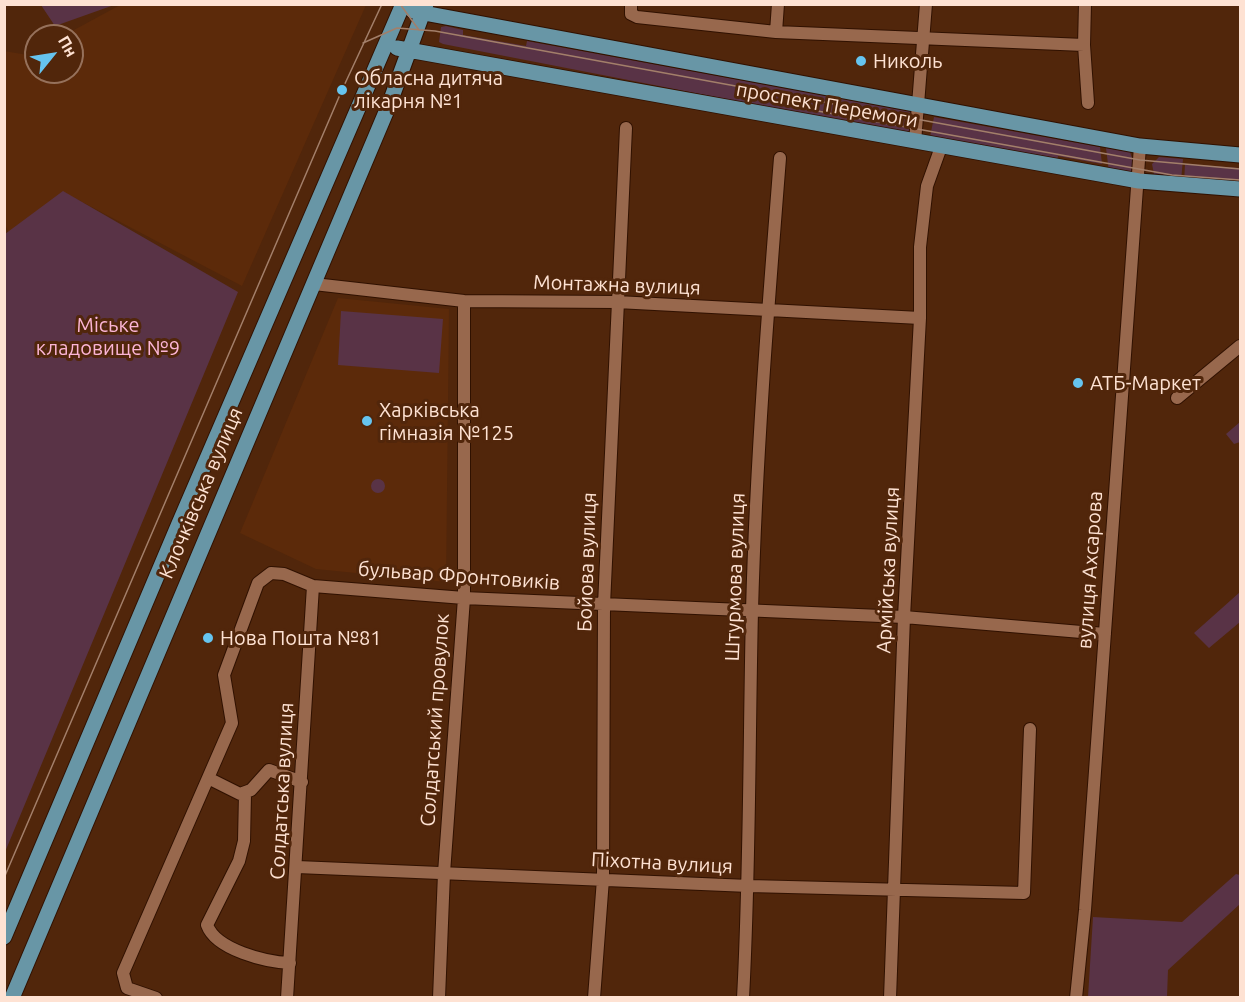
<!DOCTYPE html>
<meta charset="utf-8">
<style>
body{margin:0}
#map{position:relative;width:1245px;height:1002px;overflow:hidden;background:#51260b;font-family:Ubuntu,sans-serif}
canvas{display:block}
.frame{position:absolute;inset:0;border:6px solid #fee2d3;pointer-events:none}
.north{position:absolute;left:24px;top:24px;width:60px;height:60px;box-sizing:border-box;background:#51260b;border:2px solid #96715b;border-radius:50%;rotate:60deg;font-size:16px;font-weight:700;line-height:24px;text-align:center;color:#fee2d3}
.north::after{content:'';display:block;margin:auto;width:21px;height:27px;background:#66c4ef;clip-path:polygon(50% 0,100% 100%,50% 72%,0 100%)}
</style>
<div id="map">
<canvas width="1245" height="1002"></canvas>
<div class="frame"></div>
<div class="north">Пн</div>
</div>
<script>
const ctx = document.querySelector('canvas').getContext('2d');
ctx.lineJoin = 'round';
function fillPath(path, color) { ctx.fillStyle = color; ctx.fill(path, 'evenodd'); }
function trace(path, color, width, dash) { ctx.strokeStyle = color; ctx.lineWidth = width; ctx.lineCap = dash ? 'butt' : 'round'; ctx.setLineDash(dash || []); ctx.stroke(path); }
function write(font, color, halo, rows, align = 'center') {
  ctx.font = font + ' Ubuntu,sans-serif'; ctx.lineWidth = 6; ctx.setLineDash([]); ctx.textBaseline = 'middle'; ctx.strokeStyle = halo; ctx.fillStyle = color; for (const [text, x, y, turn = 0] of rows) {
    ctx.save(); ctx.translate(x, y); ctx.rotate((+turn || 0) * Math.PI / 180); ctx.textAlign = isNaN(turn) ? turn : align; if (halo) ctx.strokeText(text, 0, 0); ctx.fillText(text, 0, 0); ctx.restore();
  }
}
fillPath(new Path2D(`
 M 120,5 L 366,5 L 242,286 L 63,192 L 27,235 L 8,231 L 4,222 L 4,51 L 28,55 L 36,51 L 36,72 L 72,72 L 72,36 L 63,36 Z
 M 338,298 L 449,309 L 446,582 L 316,569 L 240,533 Z`), '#5c2a0a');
fillPath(new Path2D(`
 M 41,5 L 114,5 L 55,26 Z
 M 446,26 L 463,30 L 463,35 L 526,46 L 527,41 L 914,112 L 911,135 L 443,44 L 439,42 L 441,27 Z
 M 934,117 L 1100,147 L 1102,164 L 1058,156 L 1056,164 L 930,137 Z
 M 1106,148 L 1130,152 L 1133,161 L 1131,172 L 1109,172 Z
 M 1159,157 L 1183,159 L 1181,181 L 1157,178 L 1154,174 L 1152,164 Z
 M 1240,162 L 1240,187 L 1184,183 L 1185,164 L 1239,168 Z
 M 63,191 L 238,292 L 5,852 L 5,234 Z
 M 341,311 L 443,319 L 439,373 L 338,365 Z
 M 1240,422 L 1240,442 L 1234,444 L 1226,434 Z
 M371 486a7 7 0 1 1 14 0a7 7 0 1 1-14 0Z
 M 1240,592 L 1240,622 L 1209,648 L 1194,633 Z
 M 1236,874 L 1240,875 L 1240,904 L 1168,970 L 1167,997 L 1088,997 L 1093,917 L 1182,922 Z`), '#593346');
const minor = new Path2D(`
 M 631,4 L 631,14 L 637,17 L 776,32 L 1084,45
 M 1085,4 L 1084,45 L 1088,103
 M 776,32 L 778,4
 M 915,142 L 926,4
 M 314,284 L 464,301 L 617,302 L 920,318
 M 1177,398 L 1240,346
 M 208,778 L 240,794 L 251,790 L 269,770 L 302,782
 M 245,794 L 244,841 L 239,861 L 207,925 C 216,950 266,962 290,963
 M 297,867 L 749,886 L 1024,893 L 1030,729
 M 156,998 L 127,988 L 123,973 L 232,723 L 224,675 L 258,583 L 271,573 L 284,574 L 313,586 L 464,598 L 904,617 L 1105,634
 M 287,998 L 313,586
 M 439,998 L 444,873 L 464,598 L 464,301
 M 594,998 L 603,879 L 604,605 L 626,128
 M 743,998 C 750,869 749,740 752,611 C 756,460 768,309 780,158
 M 890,998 L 904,617 L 920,318 L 920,247 L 927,186 L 941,147
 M 1076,998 L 1085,910 L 1140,146`);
const major = new Path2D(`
 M 413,11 L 1140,146 L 1240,155
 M 397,48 L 1139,181 L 1240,189
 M 4,937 L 178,526 L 403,4
 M 12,998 L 389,105 L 426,4`);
trace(minor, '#301100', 14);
trace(major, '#301100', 17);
trace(minor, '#98684d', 12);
trace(major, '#6896a6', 15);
trace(new Path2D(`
 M 400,4 L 419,30
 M 363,43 L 397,28 L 435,31 L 1140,160 L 1240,169
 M 790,106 L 1172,175 L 1240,180
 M 4,878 L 342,90 L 382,4`), '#a37f6a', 1.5);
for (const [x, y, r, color] of [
 [861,61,6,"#66c4ef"],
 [342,90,6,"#66c4ef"],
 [1078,383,6,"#66c4ef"],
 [367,421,6,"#66c4ef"],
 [208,638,6,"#66c4ef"]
]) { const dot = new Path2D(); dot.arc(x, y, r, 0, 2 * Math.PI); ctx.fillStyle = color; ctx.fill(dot); trace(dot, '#51260b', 2); }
write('20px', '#fee2d3', '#51260b', [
 ["Николь",873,61],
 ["Обласна дитяча",354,78],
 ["лікарня №1",354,101],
 ["АТБ-Маркет",1090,383],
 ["Харківська",379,410],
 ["гімназія №125",379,433],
 ["Нова Пошта №81",220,638]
], 'left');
write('20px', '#fee2d3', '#51260b', [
 ["проспект Перемоги",827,105,10],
 ["Монтажна вулиця",617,285,2],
 ["Клочківська вулиця",201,493,-67],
 ["Бойова вулиця",587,562,-88],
 ["Армійська вулиця",888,570,-87],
 ["вулиця Ахсарова",1090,570,-86],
 ["бульвар Фронтовиків",459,576,4],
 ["Штурмова вулиця",735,577,-88],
 ["Солдатський провулок",435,720,-86],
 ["Солдатська вулиця",282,791,-87],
 ["Піхотна вулиця",662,863,3]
]);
write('20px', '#fbb5d6', '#51260b', [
 ["Міське",108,325],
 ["кладовище №9",108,348]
]);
</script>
